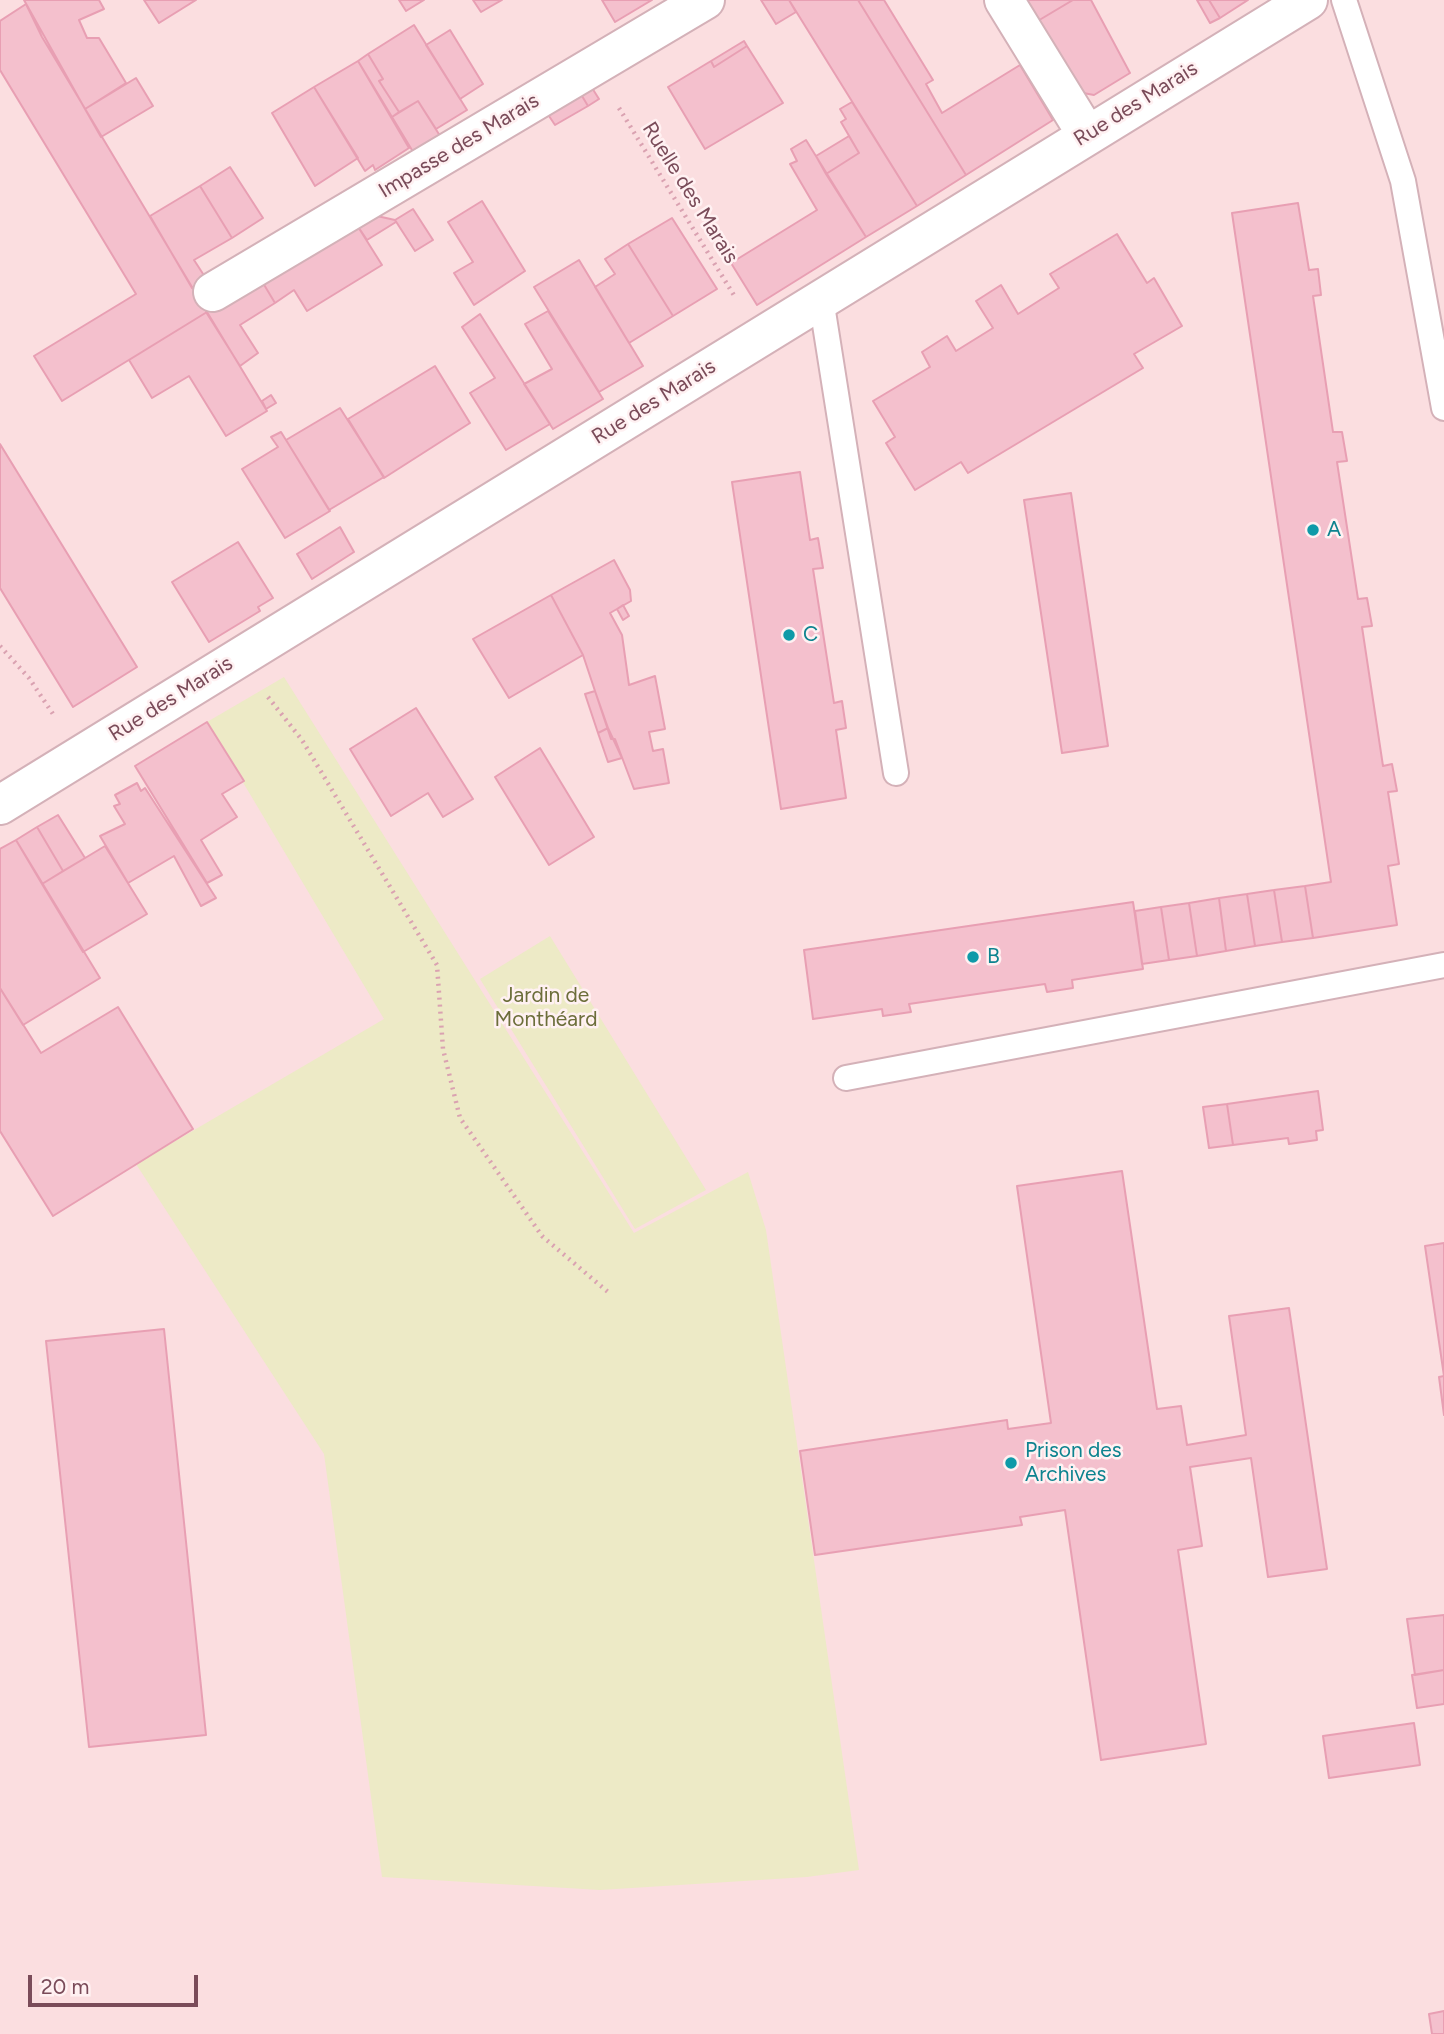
<!DOCTYPE html>
<meta charset="utf-8">
<style>
body{margin:0}
#map{position:relative;width:1444px;height:2034px;overflow:hidden;background:#fdeaeb;font-family:Figtree,sans-serif}
canvas{display:block}
.scale{position:absolute;left:28px;top:1975px;width:170px;height:32px;box-sizing:border-box;border:4px solid #7a4b59;border-top:0;padding-left:9px;font-size:21px;line-height:24px;white-space:nowrap;color:#7a4b59;-webkit-text-stroke:5px #fff1f2;paint-order:stroke}
</style>
<div id="map">
<canvas width="1444" height="2034"></canvas>
<div class="scale">20 m</div>
</div>
<script>
const ctx = document.querySelector('canvas').getContext('2d');
ctx.lineJoin = 'round';
function fillPath(path, color) { ctx.fillStyle = color; ctx.fill(path, 'evenodd'); }
function trace(path, color, width, dash) { ctx.strokeStyle = color; ctx.lineWidth = width; ctx.lineCap = dash ? 'butt' : 'round'; ctx.setLineDash(dash || []); ctx.stroke(path); }
function write(font, color, halo, rows, align = 'center') {
  ctx.font = font + ' Figtree,sans-serif'; ctx.lineWidth = 5; ctx.setLineDash([]); ctx.textBaseline = 'middle'; ctx.strokeStyle = halo; ctx.fillStyle = color; for (const [text, x, y, turn = 0] of rows) {
    ctx.save(); ctx.translate(x, y); ctx.rotate((+turn || 0) * Math.PI / 180); ctx.textAlign = isNaN(turn) ? turn : align; if (halo) ctx.strokeText(text, 0, 0); ctx.fillText(text, 0, 0); ctx.restore();
  }
}
fillPath(new Path2D(`
 M 0,0 L 1444,0 L 1444,2034 L 0,2034 Z`), '#fbdee0');
fillPath(new Path2D(`
 M 284,677 L 634,1233 L 748,1172 L 766,1230 L 859,1870 L 807,1877 L 600,1890 L 382,1877 L 324,1454 L 136,1164 L 384,1019 L 207,722 Z
 M 550,936 L 706,1190 L 635,1229 L 480,979 Z`), '#edeac6');
const building = new Path2D(`
 M 24,0 L 99,0 L 104,9 L 79,20 L 87,38 L 99,38 L 126,83 L 85,109 Z
 M 144,0 L 196,0 L 159,23 Z
 M 399,0 L 424,0 L 406,11 Z
 M 473,0 L 502,0 L 481,12 Z
 M 602,0 L 652,0 L 615,22 Z
 M 761,0 L 789,0 L 796,12 L 776,24 Z
 M 789,0 L 858,0 L 966,175 L 917,206 Z
 M 858,0 L 884,0 L 933,80 L 926,84 L 942,113 L 1020,65 L 1053,120 L 966,175 Z
 M 1023,0 L 1073,0 L 1036,22 Z
 M 1073,0 L 1091,0 L 1130,73 L 1094,95 L 1078,92 L 1036,22 Z
 M 1197,0 L 1209,0 L 1220,18 L 1210,23 Z
 M 1209,0 L 1248,0 L 1220,18 Z
 M 26,4 L 42,37 L 207,312 L 62,401 L 34,356 L 136,294 L 0,70 L 0,21 Z
 M 414,25 L 467,110 L 436,129 L 418,101 L 399,112 L 379,81 L 383,79 L 368,54 Z
 M 450,30 L 483,84 L 460,99 L 426,45 Z
 M 744,41 L 747,46 L 714,67 L 711,61 Z
 M 747,46 L 783,103 L 705,149 L 668,87 L 711,61 L 714,67 Z
 M 368,54 L 383,79 L 379,81 L 399,112 L 392,117 L 358,61 Z
 M 358,61 L 409,148 L 375,170 L 373,165 L 365,171 L 314,87 Z
 M 136,78 L 153,106 L 101,137 L 85,109 Z
 M 587,80 L 599,99 L 588,106 L 576,86 Z
 M 576,86 L 588,106 L 555,125 L 543,107 Z
 M 314,87 L 358,158 L 315,186 L 272,113 Z
 M 418,101 L 442,139 L 415,155 L 392,117 Z
 M 852,102 L 917,206 L 866,237 L 826,174 L 859,153 L 841,122 L 846,119 L 840,109 Z
 M 849,136 L 859,153 L 826,174 L 816,156 Z
 M 806,140 L 866,237 L 757,305 L 731,263 L 817,210 L 790,164 L 797,161 L 791,149 Z
 M 230,167 L 263,218 L 232,238 L 200,186 Z
 M 200,186 L 232,238 L 194,260 L 207,280 L 192,288 L 150,216 Z
 M 482,201 L 525,271 L 474,305 L 454,273 L 473,262 L 448,222 Z
 M 1298,203 L 1309,270 L 1318,269 L 1321,295 L 1313,296 L 1333,432 L 1342,432 L 1347,461 L 1337,462 L 1358,599 L 1367,598 L 1372,626 L 1362,627 L 1383,766 L 1392,764 L 1397,791 L 1388,792 L 1399,864 L 1388,866 L 1397,925 L 1313,938 L 1305,886 L 1331,882 L 1232,213 Z
 M 413,209 L 433,240 L 415,251 L 395,220 Z
 M 368,214 L 395,220 L 396,222 L 367,240 L 355,222 Z
 M 672,218 L 717,289 L 673,316 L 628,244 Z
 M 355,222 L 382,265 L 307,311 L 294,290 L 275,303 L 260,278 Z
 M 1117,234 L 1147,283 L 1154,278 L 1182,326 L 1134,354 L 1143,368 L 968,473 L 961,462 L 915,490 L 886,443 L 895,437 L 873,401 L 930,367 L 922,352 L 947,336 L 956,351 L 993,328 L 976,301 L 1001,285 L 1018,314 L 1059,288 L 1050,274 Z
 M 628,244 L 673,316 L 629,343 L 595,287 L 615,274 L 605,259 Z
 M 579,260 L 643,366 L 599,392 L 534,287 Z
 M 260,278 L 275,303 L 240,325 L 258,353 L 240,366 L 206,312 Z
 M 548,311 L 603,399 L 553,429 L 524,384 L 552,369 L 525,324 Z
 M 207,312 L 267,411 L 226,436 L 189,376 L 152,398 L 129,360 Z
 M 480,314 L 550,424 L 506,450 L 470,393 L 495,378 L 462,327 Z
 M 435,366 L 470,423 L 384,478 L 348,419 Z
 M 271,395 L 276,403 L 266,409 L 262,401 Z
 M 340,408 L 384,477 L 329,510 L 286,440 Z
 M 281,432 L 330,511 L 285,538 L 242,469 L 278,447 L 271,437 Z
 M 0,444 L 137,667 L 73,707 L 0,588 Z
 M 800,472 L 810,540 L 818,538 L 823,568 L 813,569 L 834,703 L 842,701 L 846,728 L 836,730 L 846,798 L 781,809 L 732,482 Z
 M 1071,493 L 1108,746 L 1062,753 L 1024,500 Z
 M 340,527 L 354,552 L 312,579 L 297,554 Z
 M 238,542 L 273,598 L 258,607 L 260,611 L 209,642 L 172,582 Z
 M 614,560 L 630,590 L 631,601 L 610,613 L 622,635 L 629,685 L 655,676 L 665,729 L 649,732 L 653,751 L 663,749 L 669,783 L 634,789 L 615,739 L 611,739 L 583,655 L 551,595 Z
 M 551,595 L 583,655 L 509,698 L 473,639 Z
 M 623,605 L 629,616 L 623,620 L 617,609 Z
 M 595,691 L 608,728 L 598,733 L 585,694 Z
 M 416,708 L 473,799 L 443,817 L 428,793 L 391,816 L 350,749 Z
 M 207,722 L 244,781 L 222,794 L 237,817 L 201,840 L 222,875 L 207,883 L 135,766 Z
 M 608,728 L 622,758 L 608,762 L 598,733 Z
 M 540,748 L 594,837 L 549,865 L 495,777 Z
 M 137,783 L 141,791 L 145,788 L 216,898 L 201,906 L 174,856 L 128,883 L 100,836 L 125,824 L 114,806 L 120,804 L 115,795 Z
 M 58,815 L 85,858 L 63,871 L 37,827 Z
 M 37,827 L 63,871 L 42,884 L 16,840 Z
 M 16,840 L 100,978 L 23,1025 L 0,988 L 0,849 Z
 M 105,846 L 147,914 L 83,952 L 42,884 Z
 M 1305,886 L 1313,938 L 1282,942 L 1274,890 Z
 M 1274,890 L 1282,942 L 1255,946 L 1247,894 Z
 M 1247,894 L 1255,946 L 1226,951 L 1219,898 Z
 M 1219,898 L 1226,951 L 1197,956 L 1189,903 Z
 M 1133,902 L 1143,969 L 1072,980 L 1073,988 L 1047,992 L 1045,984 L 909,1004 L 911,1012 L 883,1016 L 882,1009 L 813,1019 L 804,950 Z
 M 1189,903 L 1197,956 L 1169,960 L 1161,907 Z
 M 1161,907 L 1169,960 L 1142,964 L 1135,911 Z
 M 0,988 L 41,1053 L 118,1007 L 193,1129 L 53,1216 L 0,1131 Z
 M 1318,1091 L 1323,1130 L 1316,1131 L 1317,1140 L 1289,1144 L 1288,1138 L 1233,1145 L 1227,1104 Z
 M 1227,1104 L 1233,1145 L 1209,1148 L 1203,1107 Z
 M 1122,1171 L 1157,1409 L 1181,1406 L 1187,1445 L 1246,1435 L 1229,1316 L 1289,1308 L 1327,1569 L 1268,1577 L 1251,1458 L 1190,1467 L 1202,1546 L 1178,1550 L 1206,1744 L 1101,1760 L 1065,1510 L 1020,1517 L 1022,1525 L 815,1555 L 800,1451 L 1007,1420 L 1008,1429 L 1051,1423 L 1017,1186 Z
 M 1444,1243 L 1444,1376 L 1425,1246 Z
 M 164,1329 L 206,1735 L 89,1747 L 46,1341 Z
 M 1444,1376 L 1444,1415 L 1439,1377 Z
 M 1444,1615 L 1444,1670 L 1415,1675 L 1407,1619 Z
 M 1444,1670 L 1444,1704 L 1417,1708 L 1412,1675 Z
 M 1414,1723 L 1420,1765 L 1329,1778 L 1323,1736 Z
 M 1444,2011 L 1444,2034 L 1432,2034 L 1429,2014 Z`);
fillPath(building, '#f4c0cd');
trace(building, '#e89fb3', 2);
const lane = new Path2D(`
 M 1344,0 L 1403,181 L 1444,408
 M 821,299 L 896,773
 M 846,1078 L 1444,965`);
const street = new Path2D(`
 M 1004,0 L 1087,135
 M 213,292 L 705,0
 M 0,805 L 1308,0`);
trace(lane, '#d4b1b8', 28);
trace(street, '#d4b1b8', 42);
trace(new Path2D(`
 M 619,108 L 735,297
 M 0,646 L 29,678 L 53,714
 M 268,697 L 302,740 L 437,965 L 443,1049 L 460,1118 L 542,1236 L 608,1292`), '#daa2b1', 4.5, [2, 5]);
trace(lane, '#fff', 24);
trace(street, '#fff', 38);
for (const [x, y, r, color] of [
 [1313,530,7,"#0f9aa8"],
 [789,635,7,"#0f9aa8"],
 [973,957,7,"#0f9aa8"],
 [1011,1463,7,"#0f9aa8"]
]) { const dot = new Path2D(); dot.arc(x, y, r, 0, 2 * Math.PI); ctx.fillStyle = color; ctx.fill(dot); trace(dot, '#fff1f2', 2.5); }
write('21px', '#7a4b59', '#fff1f2', [
 ["Rue des Marais",1136,104,-32],
 ["Impasse des Marais",459,146,-31],
 ["Ruelle des Marais",690,193,58],
 ["Rue des Marais",654,402,-32],
 ["Rue des Marais",171,699,-32]
]);
write('21px', '#0d838f', '#fff1f2', [
 ["A",1327,530],
 ["C",803,635],
 ["B",987,957],
 ["Prison des",1025,1451],
 ["Archives",1025,1475]
], 'left');
write('21px', '#6c6e3a', '#fff1f2', [
 ["Jardin de",546,996],
 ["Monthéard",546,1020]
]);
</script>
